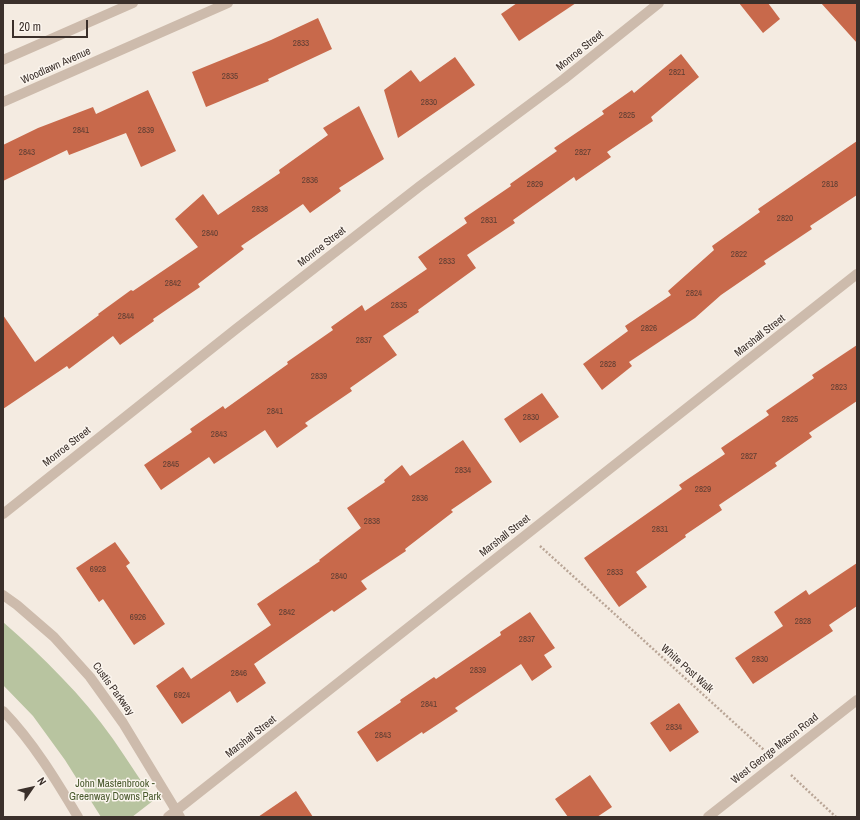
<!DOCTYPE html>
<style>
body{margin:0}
#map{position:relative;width:860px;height:820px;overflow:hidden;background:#f4ebe1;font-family:"Archivo Narrow",sans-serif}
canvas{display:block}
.frame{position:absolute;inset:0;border:4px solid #3b302b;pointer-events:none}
.north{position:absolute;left:12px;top:768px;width:40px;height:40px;-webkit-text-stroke:3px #fbf5ee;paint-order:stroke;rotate:56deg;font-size:11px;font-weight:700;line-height:16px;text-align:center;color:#3b302b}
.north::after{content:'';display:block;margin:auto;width:14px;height:18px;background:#3b302b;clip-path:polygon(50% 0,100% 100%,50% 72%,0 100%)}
.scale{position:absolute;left:12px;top:20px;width:76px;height:18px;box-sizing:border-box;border:2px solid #3b302b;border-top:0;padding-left:5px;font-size:12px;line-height:14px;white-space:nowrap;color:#3b302b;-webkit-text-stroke:3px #fbf5ee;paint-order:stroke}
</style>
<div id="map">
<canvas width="860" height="820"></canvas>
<div class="frame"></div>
<div class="north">N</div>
<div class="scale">20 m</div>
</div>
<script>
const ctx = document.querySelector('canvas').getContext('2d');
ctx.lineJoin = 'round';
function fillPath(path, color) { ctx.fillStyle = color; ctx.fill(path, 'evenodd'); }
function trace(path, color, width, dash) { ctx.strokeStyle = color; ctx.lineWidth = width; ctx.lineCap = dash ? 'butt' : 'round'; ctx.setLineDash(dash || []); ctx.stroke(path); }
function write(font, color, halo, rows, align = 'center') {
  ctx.font = font + ' "Archivo Narrow",sans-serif'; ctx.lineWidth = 3; ctx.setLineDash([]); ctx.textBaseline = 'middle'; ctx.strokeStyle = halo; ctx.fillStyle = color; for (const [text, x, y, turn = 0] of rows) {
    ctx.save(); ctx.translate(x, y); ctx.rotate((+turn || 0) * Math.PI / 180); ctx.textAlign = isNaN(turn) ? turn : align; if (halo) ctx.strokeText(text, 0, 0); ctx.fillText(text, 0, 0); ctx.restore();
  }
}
fillPath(new Path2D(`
 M 3,622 C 43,657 82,695 113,739 C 127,759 140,780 154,800 L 132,817 L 101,817 L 65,760 L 33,716 L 3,685 Z`), '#b8c4a0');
fillPath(new Path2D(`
 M 517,3 L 576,3 L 519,41 L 501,14 Z
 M 739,3 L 768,3 L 780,19 L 763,33 Z
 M 821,3 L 857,3 L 857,43 Z
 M 318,18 L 332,49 L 268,79 L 269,81 L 206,107 L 192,72 L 271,40 Z
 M 681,54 L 699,77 L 651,117 L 653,121 L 607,152 L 611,157 L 576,181 L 574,177 L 513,220 L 515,223 L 467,255 L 476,268 L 418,310 L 419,312 L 383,336 L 397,355 L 350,388 L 352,391 L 305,423 L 308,426 L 277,448 L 265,430 L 214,464 L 209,457 L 161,490 L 144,465 L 192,432 L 190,429 L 223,406 L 225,409 L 288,364 L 287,362 L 333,330 L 331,327 L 362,305 L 365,311 L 427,269 L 418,257 L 467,223 L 464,218 L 511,186 L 510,184 L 557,151 L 554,148 L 604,114 L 602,111 L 632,90 L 634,93 Z
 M 455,57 L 475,85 L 398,138 L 384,90 L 411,70 L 420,82 Z
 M 148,90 L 176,151 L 141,167 L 126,133 L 69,155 L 67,150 L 3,181 L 3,145 L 38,128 L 93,107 L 96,114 Z
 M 359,106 L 384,159 L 339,188 L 341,191 L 310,213 L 303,204 L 241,246 L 244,249 L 198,284 L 200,287 L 153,319 L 154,321 L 120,345 L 113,336 L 69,369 L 67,366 L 3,409 L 3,315 L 35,362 L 99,315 L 98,314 L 131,290 L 133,291 L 198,247 L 175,219 L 203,194 L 218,215 L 280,173 L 279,170 L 328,135 L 323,128 Z
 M 857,141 L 857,195 L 810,226 L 812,229 L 764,261 L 766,264 L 721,295 L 695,318 L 629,362 L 632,366 L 602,390 L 583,364 L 628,331 L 625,326 L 671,295 L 668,291 L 714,250 L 712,246 L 760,212 L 758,209 Z
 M 857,345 L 857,401 L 809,433 L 812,437 L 775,463 L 777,466 L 719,505 L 722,510 L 685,535 L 686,537 L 636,572 L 647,587 L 619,607 L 584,558 L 682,489 L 679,485 L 725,454 L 721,448 L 769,415 L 766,411 L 814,378 L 812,375 Z
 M 542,393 L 559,417 L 520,443 L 504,419 Z
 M 463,440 L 492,482 L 451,510 L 453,512 L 405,549 L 406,551 L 361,581 L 367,589 L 334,612 L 332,610 L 254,664 L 266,683 L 237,703 L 230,691 L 182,724 L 156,686 L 183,667 L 191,679 L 271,625 L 257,604 L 320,561 L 319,560 L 361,528 L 347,508 L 385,482 L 384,480 L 402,465 L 410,476 Z
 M 115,542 L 130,563 L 126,566 L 165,624 L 134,645 L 103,599 L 99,602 L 76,568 Z
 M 857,563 L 857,606 L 829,625 L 833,631 L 753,684 L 735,658 L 783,626 L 774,612 L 806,590 L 809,595 Z
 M 530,612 L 555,648 L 544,655 L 552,667 L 532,681 L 521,664 L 455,708 L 458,711 L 423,734 L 422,732 L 377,762 L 357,732 L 401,702 L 400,700 L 434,677 L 436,679 L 501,635 L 500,632 Z
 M 679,703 L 699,732 L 670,752 L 650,723 Z
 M 590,775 L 612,807 L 597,817 L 568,817 L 555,799 Z
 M 296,791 L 313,817 L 258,817 Z`), '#c8694b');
trace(new Path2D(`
 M 540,546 L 764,750
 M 791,775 L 836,817`), '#b9a596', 2.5, [2, 2]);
trace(new Path2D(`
 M 3,60 L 133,3
 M 3,102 L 228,3
 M 3,514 L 236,329 L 420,186 L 564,79 L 659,3
 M 3,595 L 17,605 L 54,637 L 90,677 L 123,723 L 180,817
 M 3,711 C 33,742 56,780 78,817
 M 168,817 L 857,274
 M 708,817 L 857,700`), '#cdbbac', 10);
write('9px', '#5e3e33', null, [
 ["2833",301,44],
 ["2821",677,73],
 ["2835",230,77],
 ["2830",429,103],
 ["2825",627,116],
 ["2841",81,131],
 ["2839",146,131],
 ["2843",27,153],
 ["2827",583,153],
 ["2836",310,181],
 ["2829",535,185],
 ["2818",830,185],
 ["2838",260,210],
 ["2820",785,219],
 ["2831",489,221],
 ["2840",210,234],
 ["2822",739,255],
 ["2833",447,262],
 ["2842",173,284],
 ["2824",694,294],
 ["2835",399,306],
 ["2844",126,317],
 ["2826",649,329],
 ["2837",364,341],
 ["2828",608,365],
 ["2839",319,377],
 ["2823",839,388],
 ["2841",275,412],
 ["2830",531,418],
 ["2825",790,420],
 ["2843",219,435],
 ["2827",749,457],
 ["2845",171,465],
 ["2834",463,471],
 ["2829",703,490],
 ["2836",420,499],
 ["2838",372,522],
 ["2831",660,530],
 ["6928",98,570],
 ["2833",615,573],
 ["2840",339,577],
 ["2842",287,613],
 ["6926",138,618],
 ["2828",803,622],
 ["2837",527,640],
 ["2830",760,660],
 ["2839",478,671],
 ["2846",239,674],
 ["6924",182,696],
 ["2841",429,705],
 ["2834",674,728],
 ["2843",383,736]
]);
write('11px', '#3b302b', '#fbf5ee', [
 ["Monroe Street",580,51,-39],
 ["Woodlawn Avenue",56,66,-24],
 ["Monroe Street",322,247,-38],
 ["Marshall Street",760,336,-38],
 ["Monroe Street",67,447,-38],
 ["Marshall Street",505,536,-38],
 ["White Post Walk",687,669,42],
 ["Custis Parkway",113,689,54],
 ["Marshall Street",251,737,-38],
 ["West George Mason Road",775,749,-38]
]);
write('11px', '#4a5a2e', '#fbf5ee', [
 ["John Mastenbrook -",115,784],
 ["Greenway Downs Park",115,797]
]);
</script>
